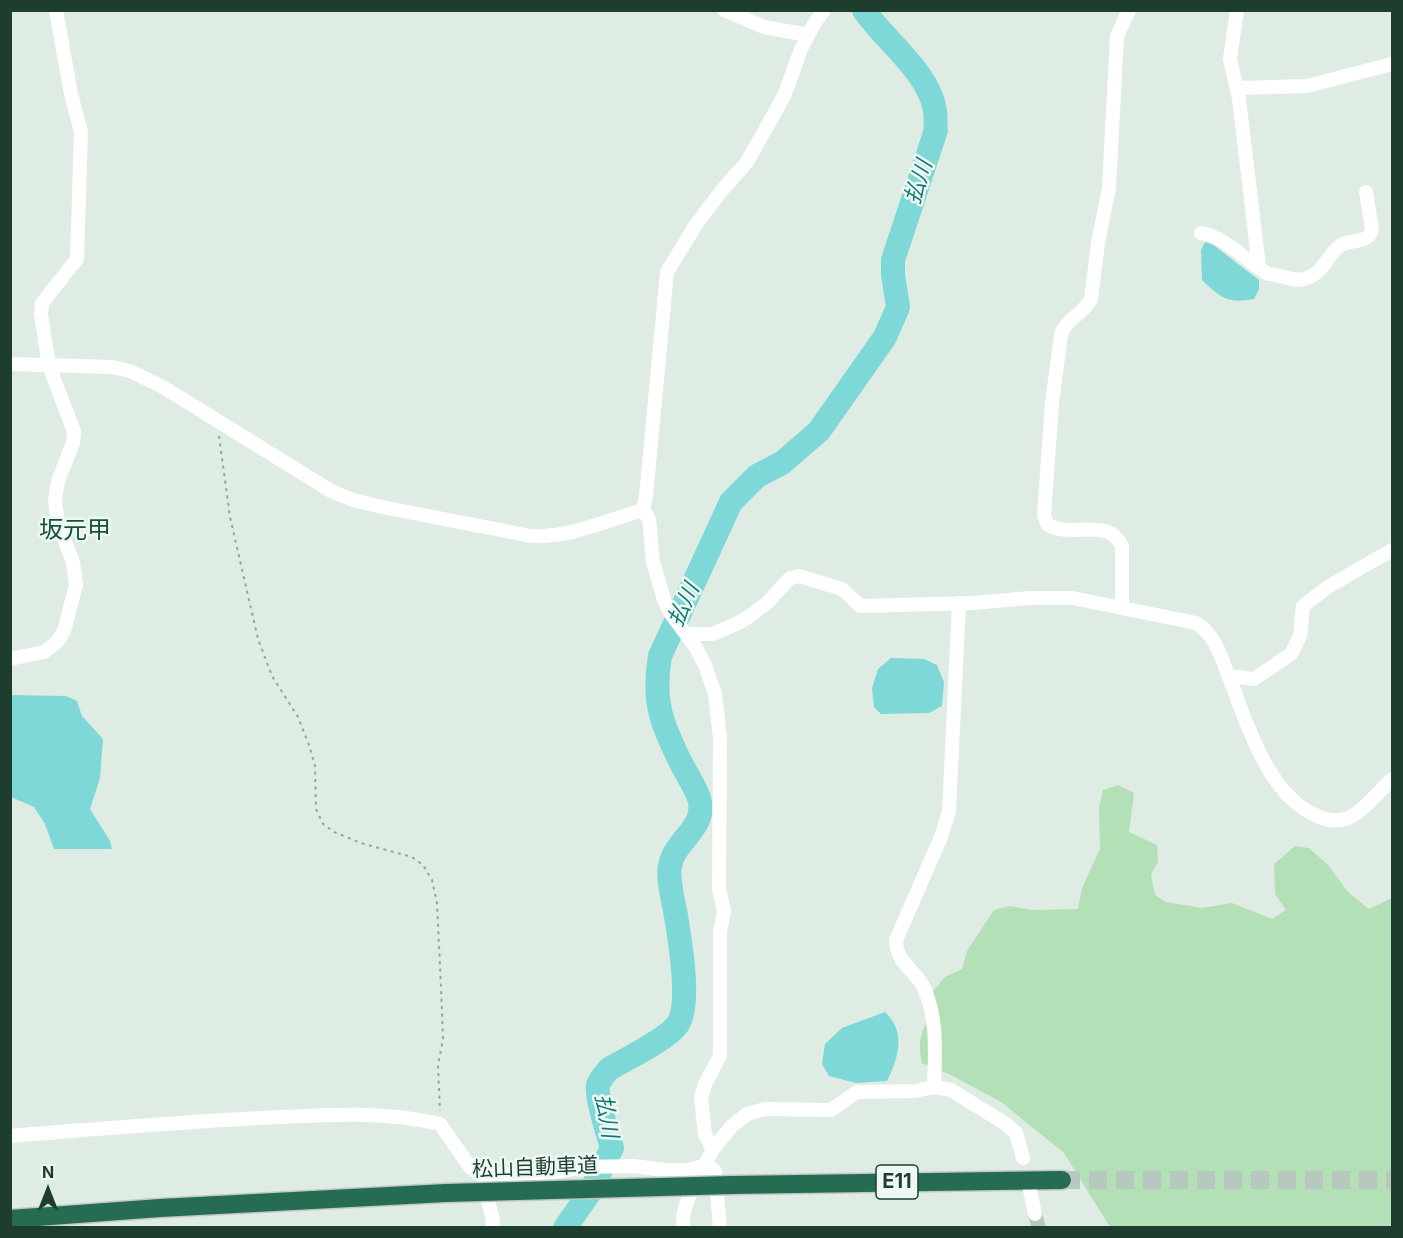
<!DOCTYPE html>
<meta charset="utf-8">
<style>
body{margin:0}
#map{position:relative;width:1403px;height:1238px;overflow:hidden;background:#deece3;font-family:Inter,sans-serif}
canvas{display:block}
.frame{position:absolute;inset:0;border:12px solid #1d3d2f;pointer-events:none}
.north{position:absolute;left:18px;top:1160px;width:60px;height:60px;-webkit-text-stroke:4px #eef8f2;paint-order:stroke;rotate:0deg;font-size:16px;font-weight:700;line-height:24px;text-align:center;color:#1d3d2f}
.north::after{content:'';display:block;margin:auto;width:21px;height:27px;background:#1d3d2f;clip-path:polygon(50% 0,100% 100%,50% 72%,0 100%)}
</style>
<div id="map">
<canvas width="1403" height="1238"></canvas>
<div class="frame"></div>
<div class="north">N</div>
</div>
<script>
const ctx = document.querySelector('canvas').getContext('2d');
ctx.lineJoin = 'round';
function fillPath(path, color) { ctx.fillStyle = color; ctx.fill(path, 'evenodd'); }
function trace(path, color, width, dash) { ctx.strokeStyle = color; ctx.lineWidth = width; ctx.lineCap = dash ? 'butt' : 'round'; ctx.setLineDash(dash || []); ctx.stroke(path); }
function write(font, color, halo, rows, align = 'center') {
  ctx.font = font + ' Inter,"Noto Sans JP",sans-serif'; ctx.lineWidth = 5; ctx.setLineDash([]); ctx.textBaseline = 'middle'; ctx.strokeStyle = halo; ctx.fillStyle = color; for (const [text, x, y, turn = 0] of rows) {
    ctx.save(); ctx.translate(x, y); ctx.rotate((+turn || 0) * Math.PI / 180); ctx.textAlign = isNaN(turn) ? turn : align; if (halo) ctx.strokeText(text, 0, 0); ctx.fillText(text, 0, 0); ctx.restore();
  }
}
fillPath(new Path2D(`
 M 1118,785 L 1134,793 L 1129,832 L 1157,845 L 1158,862 L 1151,874 L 1155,895 L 1166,902 L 1202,908 L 1232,903 L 1272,919 L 1286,910 L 1275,894 L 1274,864 L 1295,846 L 1309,848 L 1329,866 L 1348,892 L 1369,909 L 1392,898 L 1392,1227 L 1110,1227 L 1064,1153 L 1001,1102 L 949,1074 L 922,1063 C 917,1038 921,1030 936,1009 L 933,991 L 945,977 L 962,969 L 967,951 L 994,910 L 1010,906 L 1031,910 L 1078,909 L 1082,888 L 1100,849 L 1099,807 L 1103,790 Z`), '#b4e0b8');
fillPath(new Path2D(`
 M 1205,242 L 1212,244 L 1259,280 L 1259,289 L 1254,299 C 1227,304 1221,298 1202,280 L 1201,250 Z
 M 891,658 L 924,659 L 937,665 L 944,682 L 942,706 L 929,713 L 881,714 L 874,707 L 872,688 L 878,669 Z
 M 10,695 L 66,696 L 77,701 L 82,716 L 103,739 L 100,778 L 90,809 L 110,841 L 112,849 L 54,849 L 45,824 L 34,807 L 11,797 Z
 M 885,1012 C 906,1032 899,1057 887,1081 L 856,1083 L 829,1076 L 822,1064 L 825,1044 L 842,1028 Z`), '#7ed8d7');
trace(new Path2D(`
 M 565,1228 L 590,1192 L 612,1148 C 608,1134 596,1098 598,1085 C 600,1079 605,1074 609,1069 C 626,1059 668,1039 678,1024 C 691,1003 680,941 676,916 C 674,903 667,879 670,866 C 674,840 708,828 699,798 C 695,787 688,776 682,765 C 662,725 652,702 660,656 L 731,502 L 757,476 L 782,463 L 819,431 L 885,337 L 898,307 L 893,275 L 893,260 L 936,130 C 935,124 936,117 935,111 C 930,73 884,40 864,10`), '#7ed8d7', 24);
trace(new Path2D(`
 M 1035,1214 L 1039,1228`), '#b7c9bf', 14, [14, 7]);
trace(new Path2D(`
 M 1062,1180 L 1392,1180`), '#b7c9bf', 18, [18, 9]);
const highway = new Path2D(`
 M 732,1185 L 1062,1180
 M 10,1219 L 160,1208 L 446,1193`);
trace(highway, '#c0c9c5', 21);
trace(new Path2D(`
 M 219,436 L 230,517 L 258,639 L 272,676 L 298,717 L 309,745 L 315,766 L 316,809 L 323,824 L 334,832 L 361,843 L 412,857 L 423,865 L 432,880 L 437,903 L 441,987 L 443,1039 L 438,1065 L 440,1111`), '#7ab398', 2, [3, 4.5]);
trace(new Path2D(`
 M 724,10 L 764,27 L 808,35
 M 1237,10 L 1230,59 L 1239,99 L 1259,267
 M 1237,88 L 1307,86 L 1392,64
 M 1201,233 C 1224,236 1248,262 1268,274 C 1280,274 1292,282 1304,279 C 1325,273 1326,255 1341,245 C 1352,239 1369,244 1372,229 L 1366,192
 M 10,364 L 112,367 L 130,371 L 163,387 L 331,491 L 353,500 L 387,508 L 531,536 C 570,538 605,521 643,510 L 646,496 L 667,272 L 697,223 L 723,189 L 747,162 L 784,96 L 801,49 L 814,24 L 824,10
 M 643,510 L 649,519 L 653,562 L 664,600 L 671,614 L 695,646 L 705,665 L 715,694 L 720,737 L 719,889 L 724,911 L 720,932 L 720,1056 L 705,1084 L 701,1098 L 705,1135 L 713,1149 C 704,1169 678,1206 684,1228
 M 1122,607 L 1122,546 C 1107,515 1069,540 1047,524 L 1044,515 L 1052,403 L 1061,335 C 1065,319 1084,314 1091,299 L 1098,243 L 1109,188 L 1117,36 L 1129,10
 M 686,634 L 713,634 L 736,624 L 747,618 L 767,603 L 790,578 L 799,576 L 842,589 L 860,606 L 973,603 L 1030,598 L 1072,598 L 1196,623 C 1214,634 1220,653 1227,672 C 1246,719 1266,795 1317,816 C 1326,820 1338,822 1348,818 C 1363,812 1380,790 1392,779
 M 10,659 L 44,652 L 57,642 L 64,631 L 76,585 L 73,562 L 58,523 L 55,501 L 58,481 L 73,443 L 74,431 L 49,366 L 41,314 L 42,303 L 77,259 L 81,132 L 71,94 L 56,10
 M 1229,676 L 1254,679 L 1291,654 L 1300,636 L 1303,606 L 1329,586 L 1392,550
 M 934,1087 C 935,1054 938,1019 924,988 C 916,970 896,963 896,940 L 941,837 L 949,811 L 959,603
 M 10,1136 C 94,1129 178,1122 262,1118 C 322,1115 381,1110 440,1124 L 470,1167 L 482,1176 L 493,1221 L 492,1228
 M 713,1149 L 732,1126 L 747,1114 L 765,1109 L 831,1110 L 857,1092 L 915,1091 L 934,1087 L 951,1090 L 1006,1124 L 1016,1133 L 1023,1158
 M 482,1176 L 555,1172 L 583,1167 L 633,1166 L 665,1170 L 689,1170 L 706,1165 L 715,1171 L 720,1228
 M 1030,1190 L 1035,1214`), '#fff', 14);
trace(highway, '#266c52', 18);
const highwayBridge = new Path2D(`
 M 446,1193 L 732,1185`);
trace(highwayBridge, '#c0c9c5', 21, []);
trace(highwayBridge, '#266c52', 18);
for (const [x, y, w] of [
 [897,1182,42]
]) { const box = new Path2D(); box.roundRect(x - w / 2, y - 17, w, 34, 4.5); ctx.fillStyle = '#eef8f2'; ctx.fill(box); trace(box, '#1d3d2f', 1.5); }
write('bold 20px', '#1d3d2f', null, [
 ["E11",897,1182]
]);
write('21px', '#1d3d2f', '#eef8f2', [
 ["松山自動車道",535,1168,-2]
]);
write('italic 22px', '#117a7a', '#eef8f2', [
 ["払川",919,182,-72],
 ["払川",684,605,-65],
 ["払川",606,1116,80]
]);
write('24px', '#175139', '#eef8f2', [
 ["坂元甲",75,531]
]);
</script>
